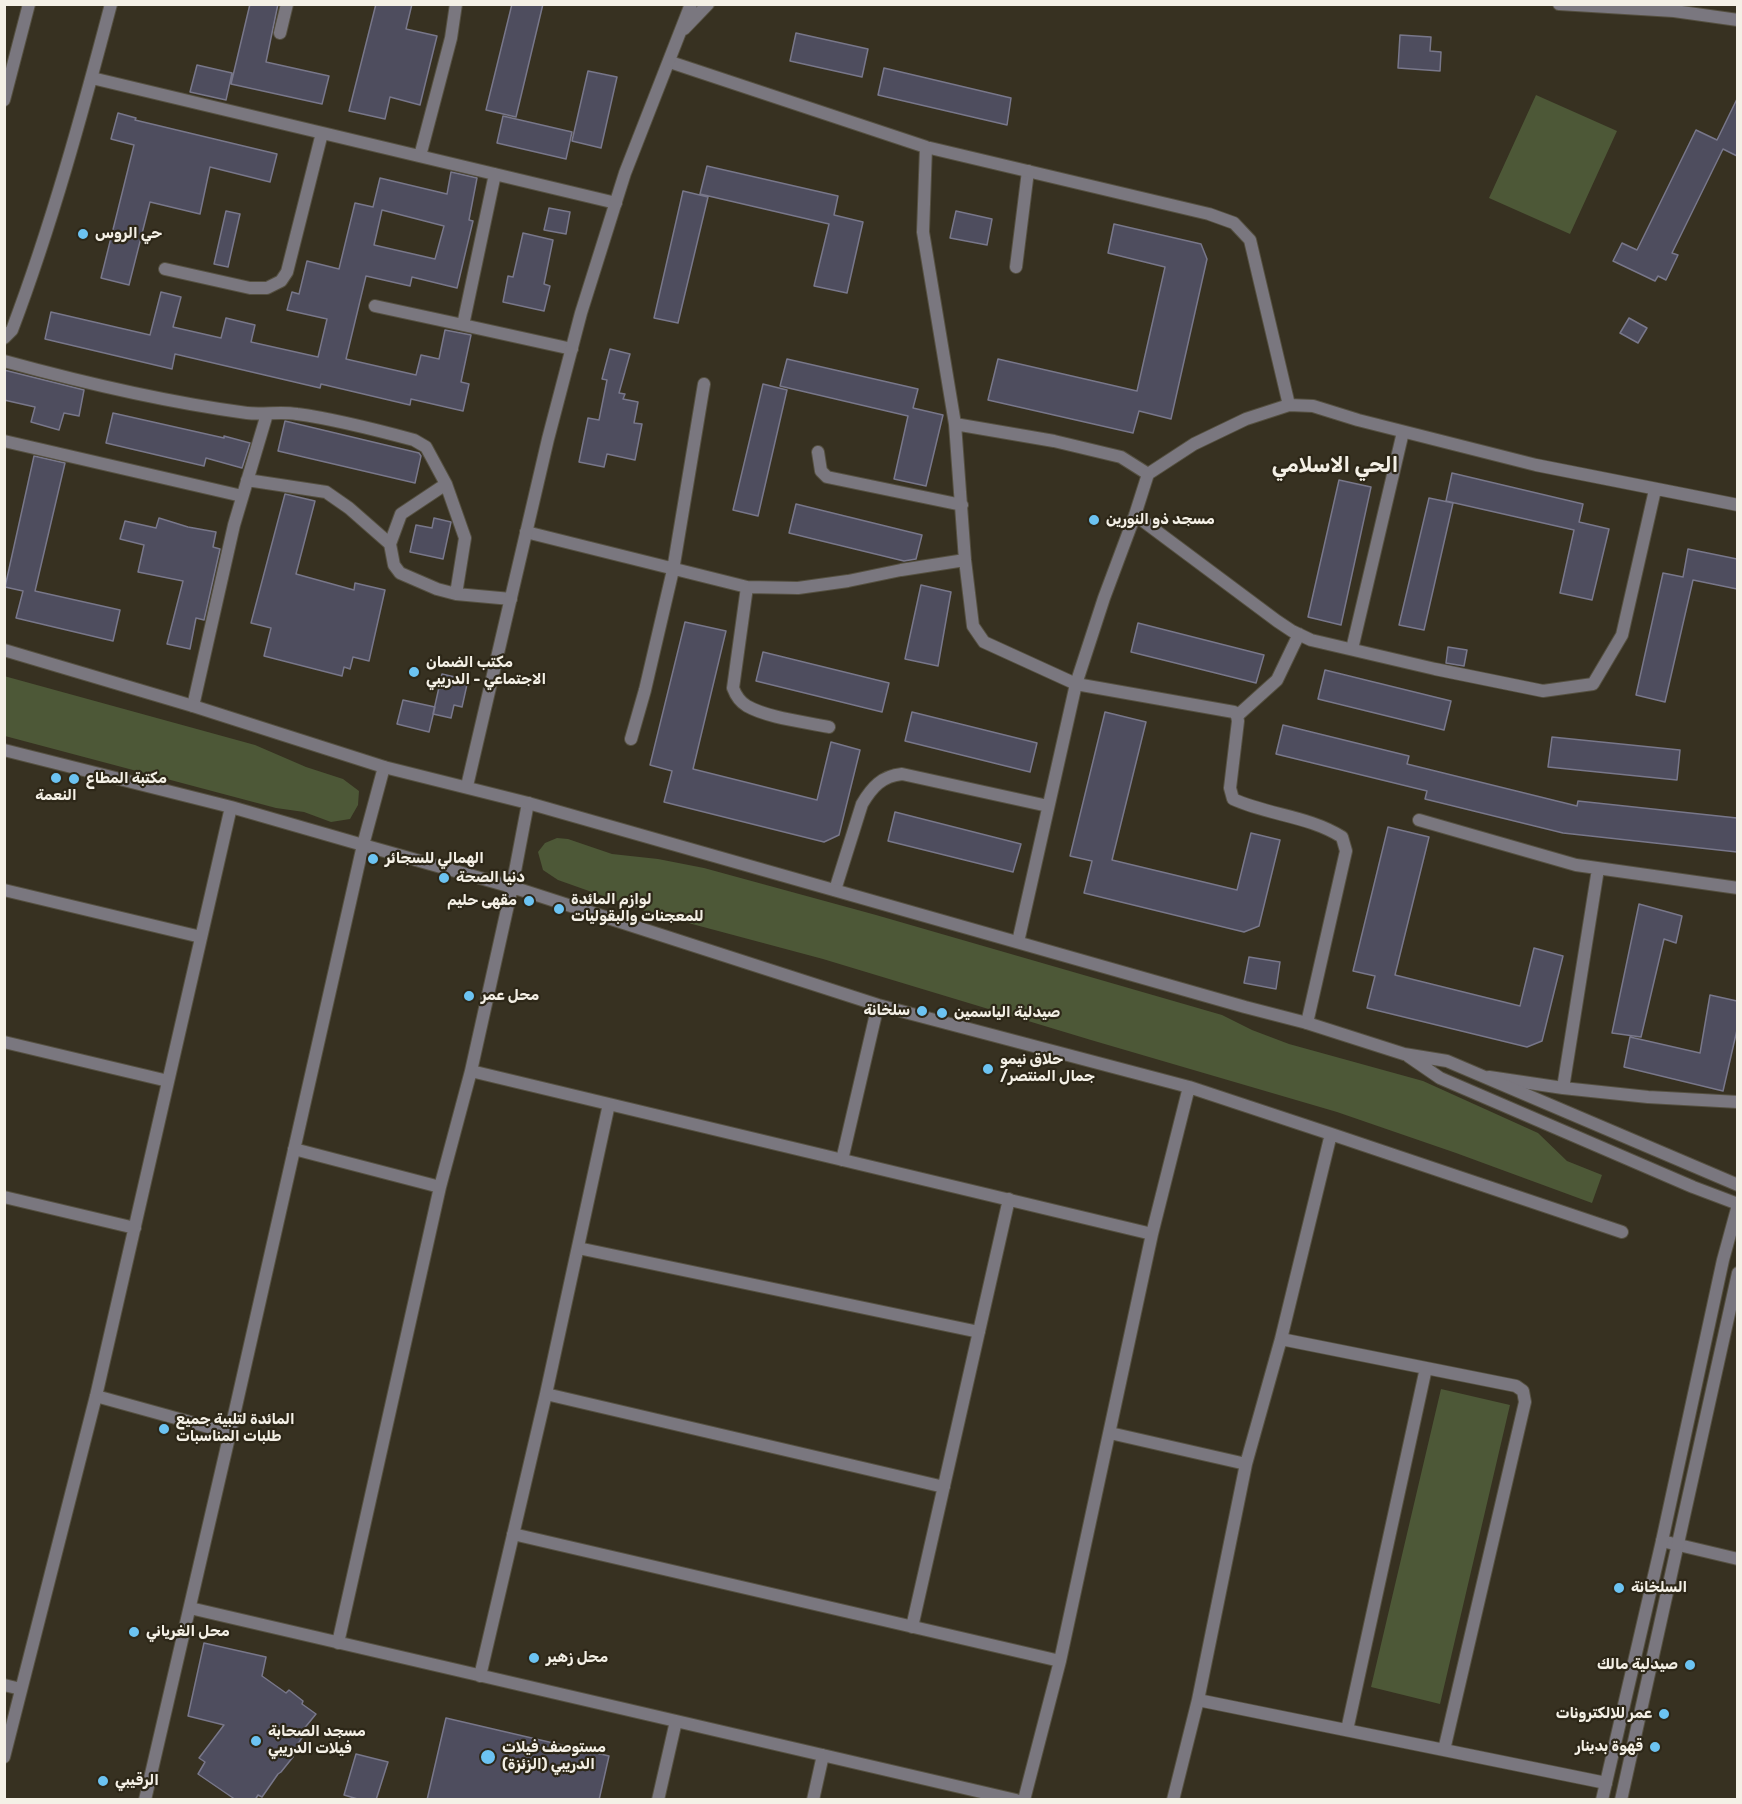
<!DOCTYPE html>
<meta charset="utf-8">
<style>
body{margin:0}
#map{position:relative;width:1742px;height:1804px;overflow:hidden;background:#373121;font-family:Rubik,sans-serif}
canvas{display:block}
.frame{position:absolute;inset:0;border:6px solid #f4f0e6;pointer-events:none}
</style>
<div id="map">
<canvas width="1742" height="1804"></canvas>
<div class="frame"></div>
</div>
<script>
const ctx = document.querySelector('canvas').getContext('2d');
ctx.lineJoin = 'round';
function fillPath(path, color) { ctx.fillStyle = color; ctx.fill(path, 'evenodd'); }
function trace(path, color, width, dash) { ctx.strokeStyle = color; ctx.lineWidth = width; ctx.lineCap = dash ? 'butt' : 'round'; ctx.setLineDash(dash || []); ctx.stroke(path); }
function write(font, color, halo, rows, align = 'center') {
  ctx.font = font + ' Rubik,Cairo,sans-serif'; ctx.lineWidth = 4.5; ctx.setLineDash([]); ctx.textBaseline = 'middle'; ctx.strokeStyle = halo; ctx.fillStyle = color; for (const [text, x, y, turn = 0] of rows) {
    ctx.save(); ctx.translate(x, y); ctx.rotate((+turn || 0) * Math.PI / 180); ctx.textAlign = isNaN(turn) ? turn : align; if (halo) ctx.strokeText(text, 0, 0); ctx.fillText(text, 0, 0); ctx.restore();
  }
}
fillPath(new Path2D(`
 M 1536,95 L 1617,131 L 1570,234 L 1489,198 Z
 M 4,676 L 255,745 L 306,767 L 343,779 L 359,791 L 358,805 L 350,819 L 331,822 L 304,812 L 276,808 L 5,736 Z
 M 557,838 L 568,839 L 612,854 L 658,859 L 704,868 L 876,915 L 1222,1015 L 1252,1030 L 1289,1044 L 1423,1081 L 1538,1133 L 1567,1161 L 1602,1175 L 1592,1203 L 1456,1153 L 1337,1112 L 1091,1040 L 823,959 L 651,913 L 558,880 L 543,870 L 538,852 L 545,843 Z
 M 1441,1389 L 1510,1405 L 1440,1704 L 1371,1687 Z`), '#4d5837');
const building = new Path2D(`
 M 250,4 L 278,4 L 266,62 L 329,76 L 322,104 L 231,84 Z
 M 376,4 L 412,4 L 406,29 L 437,36 L 420,105 L 390,97 L 385,119 L 349,111 Z
 M 512,4 L 543,4 L 516,117 L 486,110 Z
 M 796,33 L 868,49 L 862,77 L 790,61 Z
 M 1400,35 L 1431,37 L 1430,51 L 1441,52 L 1440,71 L 1398,68 Z
 M 197,65 L 232,73 L 226,100 L 190,92 Z
 M 884,68 L 1011,98 L 1007,125 L 878,95 Z
 M 588,71 L 617,77 L 601,148 L 572,141 Z
 M 1737,99 L 1737,156 L 1723,149 L 1672,253 L 1678,255 L 1666,280 L 1658,276 L 1655,281 L 1613,261 L 1622,243 L 1637,250 L 1696,130 L 1717,140 Z
 M 118,113 L 136,118 L 135,120 L 277,154 L 270,182 L 210,167 L 200,214 L 150,202 L 129,285 L 101,278 L 134,145 L 111,139 Z
 M 503,116 L 572,132 L 566,159 L 497,143 Z
 M 707,166 L 838,196 L 834,215 L 863,222 L 847,293 L 814,286 L 829,224 L 700,194 Z
 M 451,172 L 477,178 L 469,220 L 473,221 L 457,288 L 412,277 L 410,286 L 366,276 L 346,359 L 416,375 L 421,355 L 439,359 L 445,330 L 471,335 L 461,382 L 469,384 L 463,411 L 411,399 L 410,405 L 321,384 L 320,388 L 175,354 L 172,369 L 45,339 L 51,312 L 150,335 L 161,292 L 181,297 L 173,327 L 221,338 L 226,318 L 255,325 L 251,342 L 318,357 L 327,319 L 287,310 L 292,292 L 299,294 L 307,261 L 339,269 L 355,203 L 373,207 L 380,178 L 447,194 ZM 382,210 L 444,226 L 435,259 L 374,245 Z
 M 683,191 L 708,197 L 678,323 L 654,318 Z
 M 549,208 L 570,212 L 566,234 L 544,230 Z
 M 226,211 L 240,214 L 228,267 L 214,264 Z
 M 956,211 L 992,219 L 987,245 L 950,238 Z
 M 1114,224 L 1201,244 L 1207,259 L 1171,419 L 1139,411 L 1133,433 L 988,400 L 998,359 L 1137,391 L 1165,267 L 1108,253 Z
 M 523,233 L 553,240 L 544,284 L 550,286 L 544,311 L 503,302 L 508,276 L 513,277 Z
 M 1629,318 L 1647,328 L 1638,343 L 1620,333 Z
 M 610,349 L 630,354 L 619,393 L 625,394 L 623,399 L 638,402 L 634,423 L 642,424 L 635,460 L 607,454 L 604,467 L 579,462 L 588,418 L 599,420 L 607,380 L 602,379 Z
 M 787,359 L 918,389 L 913,408 L 943,415 L 926,486 L 894,479 L 908,416 L 780,386 Z
 M 4,370 L 84,390 L 79,416 L 64,413 L 59,430 L 31,422 L 35,407 L 4,400 Z
 M 763,384 L 787,390 L 758,516 L 733,510 Z
 M 113,413 L 224,438 L 224,436 L 250,443 L 242,468 L 206,458 L 204,466 L 106,443 Z
 M 285,421 L 419,453 L 421,456 L 415,483 L 278,451 Z
 M 34,456 L 65,463 L 35,591 L 120,610 L 113,641 L 16,618 L 23,591 L 5,587 Z
 M 1452,473 L 1583,504 L 1579,522 L 1609,529 L 1592,600 L 1560,593 L 1574,530 L 1446,501 Z
 M 1339,480 L 1371,487 L 1341,625 L 1308,617 Z
 M 285,494 L 315,501 L 296,574 L 354,590 L 355,583 L 385,590 L 369,661 L 353,657 L 350,669 L 344,667 L 342,676 L 264,656 L 271,628 L 251,623 Z
 M 1429,498 L 1453,503 L 1424,630 L 1399,625 Z
 M 796,504 L 922,535 L 916,559 L 904,561 L 789,533 Z
 M 159,518 L 188,527 L 216,532 L 213,547 L 220,549 L 204,620 L 196,618 L 190,649 L 167,644 L 183,581 L 138,572 L 144,545 L 120,539 L 125,521 L 156,528 Z
 M 434,518 L 451,522 L 443,559 L 410,552 L 416,525 L 432,528 Z
 M 1688,549 L 1737,559 L 1737,589 L 1693,580 L 1665,702 L 1636,695 L 1663,573 L 1683,577 Z
 M 921,585 L 951,592 L 938,666 L 905,659 Z
 M 685,622 L 726,631 L 693,769 L 817,800 L 831,742 L 860,750 L 839,835 L 824,842 L 664,802 L 672,771 L 650,765 Z
 M 1138,623 L 1264,655 L 1256,683 L 1131,652 Z
 M 1448,647 L 1467,650 L 1464,666 L 1446,663 Z
 M 763,652 L 889,683 L 882,712 L 756,681 Z
 M 1325,670 L 1451,701 L 1444,730 L 1318,699 Z
 M 442,674 L 468,680 L 462,707 L 454,705 L 451,718 L 433,714 Z
 M 403,700 L 435,707 L 429,732 L 397,724 Z
 M 912,712 L 1037,743 L 1030,772 L 905,741 Z
 M 1105,712 L 1146,722 L 1112,860 L 1237,890 L 1251,833 L 1280,840 L 1259,926 L 1244,932 L 1084,893 L 1092,861 L 1070,856 Z
 M 1283,725 L 1409,756 L 1407,764 L 1577,806 L 1578,801 L 1737,818 L 1737,852 L 1563,833 L 1425,799 L 1427,791 L 1276,754 Z
 M 1552,737 L 1680,750 L 1677,780 L 1548,767 Z
 M 895,812 L 1021,844 L 1013,872 L 888,841 Z
 M 1388,827 L 1429,837 L 1395,975 L 1520,1006 L 1534,948 L 1563,956 L 1542,1041 L 1527,1047 L 1367,1008 L 1375,976 L 1353,971 Z
 M 1639,904 L 1682,916 L 1676,943 L 1664,939 L 1641,1037 L 1612,1033 Z
 M 1249,957 L 1280,962 L 1276,989 L 1244,983 Z
 M 1710,995 L 1737,1001 L 1737,1030 L 1723,1091 L 1624,1067 L 1630,1037 L 1700,1053 Z
 M 204,1643 L 266,1657 L 262,1676 L 286,1693 L 289,1690 L 303,1701 L 302,1704 L 316,1714 L 303,1730 L 306,1732 L 295,1748 L 293,1757 L 281,1772 L 278,1774 L 262,1797 L 258,1795 L 255,1800 L 236,1800 L 198,1774 L 205,1762 L 199,1758 L 224,1725 L 188,1716 Z
 M 446,1718 L 609,1756 L 599,1800 L 427,1800 Z
 M 356,1754 L 388,1762 L 376,1800 L 361,1800 L 344,1795 Z`);
fillPath(building, '#4e4d5e');
trace(building, '#78778a', 1.5);
const service = new Path2D(`
 M 4,100 L 29,4
 M 1016,267 L 1028,171`);
const minor = new Path2D(`
 M 280,33 L 287,4
 M 670,62 L 926,147 L 1209,214 L 1234,223 L 1250,240 L 1289,405
 M 92,78 L 616,203
 M 926,147 L 923,232 L 955,424 L 965,560 L 973,626 L 984,642 L 1076,684 L 1234,712 L 1237,716 L 1238,721 L 1230,788 L 1233,799 C 1268,815 1309,816 1342,837 L 1346,851 L 1307,1023
 M 420,156 L 451,38 L 456,4
 M 495,174 L 463,325 L 572,349
 M 165,269 L 250,288 L 267,288 L 281,281 L 287,272 L 322,133
 M 375,306 L 463,325
 M 4,338 L 12,330 C 52,224 82,114 111,4
 M 4,361 C 84,383 165,402 247,413 C 264,415 280,411 297,414 C 335,419 377,430 414,440 L 426,447 L 446,484 L 465,538 L 456,594
 M 955,424 L 1054,441 L 1121,457 L 1148,474
 M 4,441 L 242,496
 M 818,452 L 821,471 L 827,477 L 962,505
 M 247,480 L 326,492 L 349,508 L 390,544
 M 446,484 L 401,514 L 390,544 L 394,565 L 400,573 L 437,589 L 456,594 L 511,599
 M 1135,515 L 1277,621 L 1292,631 L 1311,640 L 1435,669 L 1543,691 L 1593,684 L 1622,635 L 1655,490
 M 526,532 L 747,587 L 798,588 L 848,581 L 901,570 L 965,560
 M 747,587 L 733,688 C 736,696 740,702 747,706 C 768,718 806,722 829,727
 M 1352,649 L 1403,432
 M 193,706 L 234,525 L 267,414
 M 1237,716 L 1277,680 L 1299,634
 M 631,739 L 645,690 L 673,570 L 704,384
 M 4,750 L 231,807 L 363,845 L 512,887 L 878,1005 L 1189,1087 L 1331,1134 L 1622,1232
 M 1419,820 L 1576,865 L 1738,888
 M 4,890 L 201,937
 M 835,890 L 862,804 C 872,787 882,776 902,774 L 1048,806
 M 1018,942 L 1076,684 L 1104,598 L 1135,515 L 1148,474 L 1194,444 L 1246,419 L 1289,405 L 1313,406 L 1358,420 L 1536,465 L 1738,505
 M 4,1042 L 168,1081
 M 471,1071 L 1152,1234
 M 1489,1077 L 1563,1088 L 1648,1097 L 1738,1102
 M 1563,1088 L 1598,869
 M 294,1149 L 440,1187
 M 842,1160 L 878,1005
 M 4,1197 L 135,1228
 M 578,1248 L 979,1332
 M 546,1394 L 944,1487
 M 96,1396 L 230,1433
 M 1110,1433 L 1246,1464
 M 513,1534 L 1060,1661
 M 1662,1541 L 1738,1559
 M 190,1608 L 1016,1800
 M 912,1627 L 1009,1199
 M 338,1643 L 440,1187 L 471,1071 L 512,887 L 528,803
 M 480,1676 L 546,1394 L 609,1104
 M 4,1685 L 21,1689
 M 1198,1700 L 1444,1750 L 1525,1402 L 1523,1391 L 1516,1386 L 1281,1339
 M 1347,1730 L 1426,1368
 M 1444,1750 L 1606,1783
 M 4,1757 L 96,1396 L 231,807
 M 145,1800 L 230,1433 L 363,845 L 384,767
 M 658,1800 L 676,1721
 M 813,1800 L 823,1755
 M 1024,1800 L 1060,1661 L 1152,1234 L 1189,1087
 M 1173,1800 L 1198,1700 L 1246,1464 L 1281,1339 L 1331,1134`);
const tertiary = new Path2D(`
 M 1559,4 L 1674,11 L 1738,20
 M 684,29 L 708,4
 M 4,650 L 193,706 L 384,767 L 528,803 L 1245,1007 L 1307,1023 L 1404,1054 L 1447,1061 L 1738,1185
 M 467,786 L 548,439 L 581,313 L 625,173 L 691,4
 M 1408,1056 L 1440,1078 L 1693,1187 L 1738,1204
 M 1602,1800 L 1662,1541 L 1723,1260 L 1738,1205
 M 1621,1800 L 1738,1273`);
trace(service, '#555041', 14);
trace(minor, '#555041', 14);
trace(tertiary, '#555041', 14);
trace(service, '#7a777f', 12);
trace(minor, '#7a777f', 12);
trace(tertiary, '#7a777f', 12);
for (const [x, y, r, color] of [
 [83,234,6,"#6cc3f2"],
 [1094,520,6,"#6cc3f2"],
 [414,672,6,"#6cc3f2"],
 [56,778,6,"#6cc3f2"],
 [74,779,6,"#6cc3f2"],
 [373,859,6,"#6cc3f2"],
 [444,878,6,"#6cc3f2"],
 [529,901,6,"#6cc3f2"],
 [559,909,6,"#6cc3f2"],
 [469,996,6,"#6cc3f2"],
 [922,1011,6,"#6cc3f2"],
 [942,1013,6,"#6cc3f2"],
 [988,1069,6,"#6cc3f2"],
 [164,1429,6,"#6cc3f2"],
 [1619,1588,6,"#6cc3f2"],
 [134,1632,6,"#6cc3f2"],
 [534,1658,6,"#6cc3f2"],
 [1690,1665,6,"#6cc3f2"],
 [1664,1714,6,"#6cc3f2"],
 [256,1741,6,"#6cc3f2"],
 [1655,1747,6,"#6cc3f2"],
 [488,1757,8,"#6cc3f2"],
 [103,1781,6,"#6cc3f2"]
]) { const dot = new Path2D(); dot.arc(x, y, r, 0, 2 * Math.PI); ctx.fillStyle = color; ctx.fill(dot); trace(dot, '#2d2718', 2); }
write('bold 15px', '#f4f0e6', '#2d2718', [
 ["حي الروس",95,234],
 ["مسجد ذو النورين",1106,520],
 ["مكتب الضمان",426,663],
 ["الاجتماعي - الدريبي",426,680],
 ["مكتبة المطاع",86,779],
 ["النعمة",56,796,"center"],
 ["الهمالي للسجائر",385,859],
 ["دنيا الصحة",456,878],
 ["لوازم المائدة",571,900],
 ["للمعجنات والبقوليات",571,917],
 ["مقهى حليم",517,901,"right"],
 ["محل عمر",481,996],
 ["سلخانة",910,1011,"right"],
 ["صيدلية الياسمين",954,1013],
 ["حلاق نيمو",1000,1060],
 ["/جمال المنتصر",1000,1077],
 ["المائدة لتلبية جميع",176,1420],
 ["طلبات المناسبات",176,1437],
 ["السلخانة",1631,1588],
 ["محل الغرياني",146,1632],
 ["محل زهير",546,1658],
 ["صيدلية مالك",1678,1665,"right"],
 ["عمر للالكترونات",1652,1714,"right"],
 ["مسجد الصحابة",268,1732],
 ["فيلات الدريبي",268,1749],
 ["قهوة بدينار",1643,1747,"right"],
 ["مستوصف فيلات",502,1748],
 ["الدريبي (الزئزة)",502,1765],
 ["الرقيبي",115,1781]
], 'left');
write('bold 21px', '#f4f0e6', '#2d2718', [
 ["الحي الاسلامي",1335,466]
]);
</script>
